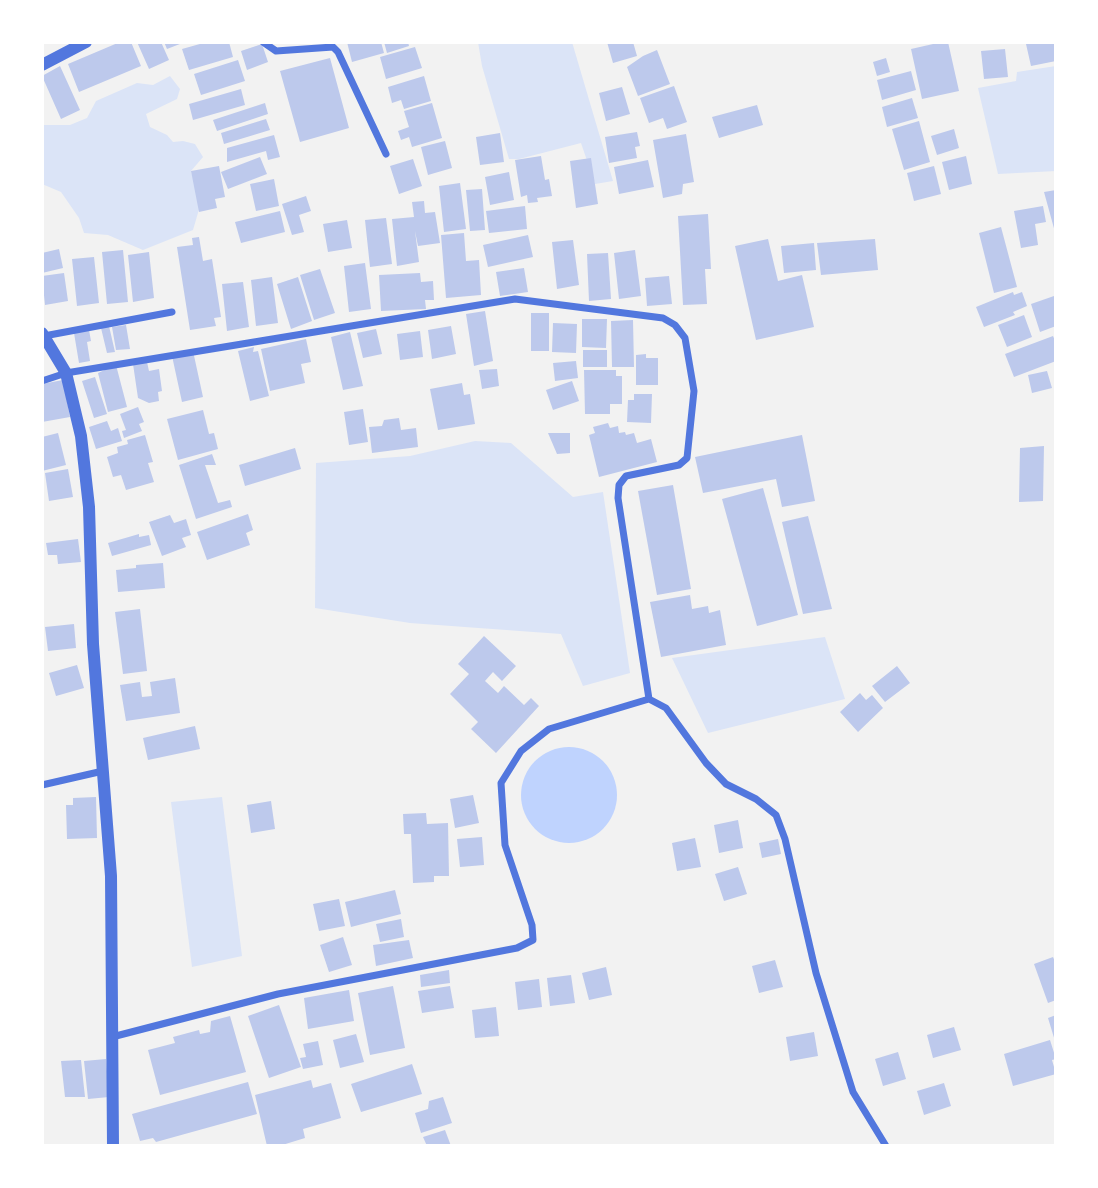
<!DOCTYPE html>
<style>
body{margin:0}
#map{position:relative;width:1098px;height:1188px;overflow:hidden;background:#f2f2f2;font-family:Mulish,sans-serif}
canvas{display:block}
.frame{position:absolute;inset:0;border:44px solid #fff;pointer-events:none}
</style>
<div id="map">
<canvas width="1098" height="1188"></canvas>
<div class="frame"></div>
</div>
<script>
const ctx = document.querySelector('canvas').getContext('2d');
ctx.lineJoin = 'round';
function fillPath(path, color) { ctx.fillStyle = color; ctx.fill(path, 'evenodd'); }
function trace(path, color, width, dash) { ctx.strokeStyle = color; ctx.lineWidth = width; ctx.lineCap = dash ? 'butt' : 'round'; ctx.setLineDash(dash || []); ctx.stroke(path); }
fillPath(new Path2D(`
 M 478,42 L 572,42 L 613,181 L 595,184 L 581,143 L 519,159 L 509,159 L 482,66 Z
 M 1056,66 L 1056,171 L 998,174 L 978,88 L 1016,81 L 1017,72 Z
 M 170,76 L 180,89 L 177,99 L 146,114 L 150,127 L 167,135 L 173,142 L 183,141 L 195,144 L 203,157 L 191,171 L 200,206 L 193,230 L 143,250 L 108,235 L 84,233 L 79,218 L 61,192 L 42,184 L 42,125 L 70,125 L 87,118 L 96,101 L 137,83 L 153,85 Z
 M 475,441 L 511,443 L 573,497 L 603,492 L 630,673 L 583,686 L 561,634 L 410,623 L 315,608 L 316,463 L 410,456 Z
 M 825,637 L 845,699 L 708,733 L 672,658 Z
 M 222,797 L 242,956 L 192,967 L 171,802 Z`), '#dbe4f7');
fillPath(new Path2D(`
 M521 795a48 48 0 1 1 96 0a48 48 0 1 1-96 0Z`), '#bfd3fe');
fillPath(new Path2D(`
 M 120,42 L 131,42 L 141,66 L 79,92 L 68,64 Z
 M 137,42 L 161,42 L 169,60 L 149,69 Z
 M 164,42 L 185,42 L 167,49 Z
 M 207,42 L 229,42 L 233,57 L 189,70 L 182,49 Z
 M 347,42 L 381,42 L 384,53 L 352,62 Z
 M 384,42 L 408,42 L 409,46 L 387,53 Z
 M 607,42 L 633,42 L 637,56 L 613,63 Z
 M 942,42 L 948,42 L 959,91 L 922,99 L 911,49 Z
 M 1037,42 L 1056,42 L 1056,61 L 1031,66 L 1026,44 Z
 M 262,44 L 268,62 L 247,70 L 241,51 Z
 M 415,47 L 422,68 L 386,79 L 380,57 Z
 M 1005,49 L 1008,77 L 984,79 L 981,51 Z
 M 657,50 L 670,84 L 638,96 L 627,67 L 643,56 Z
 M 330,58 L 349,128 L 300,142 L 280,71 Z
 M 886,58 L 890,72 L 877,76 L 873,62 Z
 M 238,60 L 245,81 L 201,95 L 194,74 Z
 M 60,66 L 80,110 L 61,119 L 42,76 Z
 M 911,71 L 916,90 L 882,100 L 877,80 Z
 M 424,76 L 431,101 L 404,109 L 401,100 L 392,103 L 388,87 Z
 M 674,86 L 687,122 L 667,129 L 663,118 L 649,123 L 640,98 Z
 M 622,87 L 630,114 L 606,121 L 599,93 Z
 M 241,89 L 245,105 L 193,120 L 189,104 Z
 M 912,98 L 918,118 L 887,127 L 882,107 Z
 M 265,103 L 268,114 L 217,131 L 213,120 Z
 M 432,103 L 442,138 L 412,147 L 409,137 L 401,140 L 398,131 L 409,127 L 404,111 Z
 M 757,105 L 763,125 L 719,138 L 712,117 Z
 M 266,119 L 270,130 L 224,144 L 221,133 Z
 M 919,121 L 930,162 L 904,170 L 892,129 Z
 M 954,129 L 959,148 L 937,155 L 931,136 Z
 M 637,132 L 640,146 L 635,147 L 637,158 L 609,163 L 605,137 Z
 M 500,133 L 504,162 L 480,165 L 476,137 Z
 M 686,134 L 694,182 L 683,184 L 682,194 L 663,198 L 653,140 Z
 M 274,135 L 280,157 L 268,160 L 266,151 L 227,162 L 227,148 Z
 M 445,141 L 452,168 L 428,175 L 421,147 Z
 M 541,156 L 545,180 L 549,179 L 552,196 L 537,198 L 538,202 L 528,203 L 527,195 L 521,197 L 515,160 Z
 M 966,156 L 972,184 L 949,190 L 942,162 Z
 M 260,157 L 267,174 L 228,189 L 221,172 Z
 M 591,158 L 598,204 L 576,208 L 570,161 Z
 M 413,159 L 422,186 L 399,194 L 390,166 Z
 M 648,160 L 654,187 L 619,194 L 614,167 Z
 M 219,166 L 225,197 L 215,199 L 217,208 L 199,212 L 191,171 Z
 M 934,166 L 941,194 L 914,201 L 907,173 Z
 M 509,172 L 514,200 L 490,205 L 485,177 Z
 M 274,179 L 279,206 L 256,211 L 250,184 Z
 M 460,183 L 466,229 L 444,232 L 439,186 Z
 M 482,189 L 485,230 L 470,231 L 466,190 Z
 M 1056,190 L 1056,231 L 1055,232 L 1044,192 Z
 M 306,196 L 311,211 L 299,215 L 304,232 L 292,235 L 282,204 Z
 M 424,201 L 425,213 L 435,212 L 440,243 L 418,246 L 415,231 L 419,262 L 397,266 L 392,219 L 414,217 L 412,202 Z
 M 525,206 L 527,229 L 489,233 L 486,211 Z
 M 1043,206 L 1046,222 L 1035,224 L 1038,245 L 1021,248 L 1014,211 Z
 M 280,211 L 285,232 L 241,243 L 235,222 Z
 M 708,214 L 711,269 L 705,269 L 707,304 L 683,305 L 678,216 Z
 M 386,218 L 392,264 L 370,267 L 365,220 Z
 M 347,220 L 352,248 L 328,252 L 323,224 Z
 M 1001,227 L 1017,287 L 994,293 L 979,233 Z
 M 464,233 L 466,261 L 479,260 L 481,295 L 446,298 L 441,235 Z
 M 528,235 L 533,257 L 488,267 L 483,245 Z
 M 199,237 L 203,261 L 212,259 L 221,317 L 214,318 L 216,326 L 190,330 L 177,247 L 193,245 L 192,238 Z
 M 768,239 L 778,281 L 802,275 L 814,327 L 756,340 L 735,246 Z
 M 875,239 L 878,270 L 821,275 L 817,243 Z
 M 573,240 L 579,285 L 557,289 L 552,242 Z
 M 814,243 L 816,270 L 784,273 L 781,246 Z
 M 59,249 L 63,268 L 42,273 L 42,253 Z
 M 123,250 L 128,302 L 107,304 L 102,252 Z
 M 635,250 L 641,296 L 619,299 L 614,253 Z
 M 149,252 L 154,298 L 133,302 L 128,255 Z
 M 608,253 L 611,299 L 589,301 L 587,254 Z
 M 94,257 L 99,303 L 77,306 L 72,259 Z
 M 365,263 L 371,309 L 349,312 L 344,266 Z
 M 524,268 L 528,292 L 500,296 L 496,272 Z
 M 320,269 L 335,313 L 314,320 L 300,275 Z
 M 64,273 L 68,301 L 45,305 L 42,276 Z
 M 420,273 L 421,282 L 433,281 L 434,300 L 425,300 L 426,309 L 381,311 L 379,275 Z
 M 669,276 L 672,304 L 647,306 L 645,278 Z
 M 272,277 L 278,323 L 256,326 L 251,280 Z
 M 298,277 L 312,321 L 291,329 L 277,284 Z
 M 243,282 L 249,327 L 227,331 L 222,284 Z
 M 1013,292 L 1014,295 L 1022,292 L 1027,306 L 1013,312 L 1015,315 L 984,327 L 976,307 Z
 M 1054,296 L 1056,303 L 1056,326 L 1040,332 L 1031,304 Z
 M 485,311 L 493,361 L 474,366 L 466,314 Z
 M 531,313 L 549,313 L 549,351 L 531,351 Z
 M 1024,315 L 1032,337 L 1007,347 L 998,325 Z
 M 582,319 L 607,319 L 606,348 L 582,347 Z
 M 633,320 L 634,367 L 612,367 L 611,321 Z
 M 553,323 L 577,324 L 576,353 L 552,352 Z
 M 126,325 L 130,349 L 116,350 L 112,327 Z
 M 109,326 L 115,352 L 107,353 L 101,328 Z
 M 451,326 L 456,354 L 432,359 L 428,330 Z
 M 376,329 L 382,354 L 363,358 L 357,333 Z
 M 89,330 L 91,341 L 87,342 L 90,361 L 79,363 L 74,333 Z
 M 420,331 L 423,357 L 400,360 L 397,334 Z
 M 350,332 L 363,386 L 343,390 L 331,337 Z
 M 1053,336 L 1056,343 L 1056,361 L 1014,377 L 1005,354 Z
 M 306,339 L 311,362 L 301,364 L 305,383 L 270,391 L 261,349 Z
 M 254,347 L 253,352 L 258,351 L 269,396 L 250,401 L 238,351 Z
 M 583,350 L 607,350 L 607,367 L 583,367 Z
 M 193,351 L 203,397 L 182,402 L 172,356 Z
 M 646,354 L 646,358 L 658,358 L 658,385 L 636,385 L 636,355 Z
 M 576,361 L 578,378 L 555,381 L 553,363 Z
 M 147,362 L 149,371 L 159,369 L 162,391 L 158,392 L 159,401 L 149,403 L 138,398 L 133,364 Z
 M 116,365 L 127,407 L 108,412 L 98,373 Z
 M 497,369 L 499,386 L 482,389 L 479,370 Z
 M 584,370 L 616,370 L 616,376 L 622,376 L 622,404 L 610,404 L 610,414 L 585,414 Z
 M 1047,371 L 1052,388 L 1032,393 L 1028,375 Z
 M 95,377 L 107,414 L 94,418 L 82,381 Z
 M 63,380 L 70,417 L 42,422 L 42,384 Z
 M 572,381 L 579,401 L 553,410 L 546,390 Z
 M 462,383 L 464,395 L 470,394 L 475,424 L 438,430 L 430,389 Z
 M 634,394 L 652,394 L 651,423 L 627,422 L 628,400 L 634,400 Z
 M 138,407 L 144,422 L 139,424 L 142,431 L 124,438 L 122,431 L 126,430 L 120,414 Z
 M 363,409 L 368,442 L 349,445 L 344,412 Z
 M 203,410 L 209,434 L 214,433 L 218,449 L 178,460 L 167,419 Z
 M 399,418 L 401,430 L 416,428 L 418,447 L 372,453 L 369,427 L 382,426 L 384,420 Z
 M 107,421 L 111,431 L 118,428 L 122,441 L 96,449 L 89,427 Z
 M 608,423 L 610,428 L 618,426 L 619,433 L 625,432 L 626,435 L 634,433 L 637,443 L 651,439 L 657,462 L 599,477 L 589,435 L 595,433 L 593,427 Z
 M 58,433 L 66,465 L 42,471 L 42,437 Z
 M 548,433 L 570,433 L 570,453 L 557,454 Z
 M 145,435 L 153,462 L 148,463 L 154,482 L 126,490 L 121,475 L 113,477 L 107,457 L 118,453 L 117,447 L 128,444 L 127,440 Z
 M 802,435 L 815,501 L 782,507 L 776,479 L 703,493 L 695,457 Z
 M 1044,446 L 1043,501 L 1019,502 L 1020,448 Z
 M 295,448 L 301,469 L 245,486 L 239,465 Z
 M 212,454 L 216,465 L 205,465 L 218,503 L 230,500 L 232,507 L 196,519 L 179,465 Z
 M 68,469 L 73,497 L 49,501 L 45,473 Z
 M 673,485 L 691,589 L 657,595 L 638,491 Z
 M 763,488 L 798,615 L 757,626 L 722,499 Z
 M 248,514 L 253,530 L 246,533 L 250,545 L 207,560 L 197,532 Z
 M 170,515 L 174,523 L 186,519 L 191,535 L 182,538 L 186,547 L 162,556 L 149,522 Z
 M 808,516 L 832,609 L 803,614 L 782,522 Z
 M 139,534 L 139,537 L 149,535 L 151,545 L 112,556 L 108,543 Z
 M 78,539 L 81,562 L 58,564 L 57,555 L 48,555 L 46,543 Z
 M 163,563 L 165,588 L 118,592 L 116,570 L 136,568 L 136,565 Z
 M 690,595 L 692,609 L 708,606 L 709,613 L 720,610 L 726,645 L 661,657 L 650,602 Z
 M 140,609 L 147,671 L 123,674 L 115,612 Z
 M 74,624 L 76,648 L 48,651 L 45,627 Z
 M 484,636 L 516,666 L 502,681 L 493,672 L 485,681 L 498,693 L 504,686 L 524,705 L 531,698 L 539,706 L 496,753 L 471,729 L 478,722 L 450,694 L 469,674 L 458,664 Z
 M 77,665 L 84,688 L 56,696 L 49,673 Z
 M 897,666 L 910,683 L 885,702 L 872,686 Z
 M 175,678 L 180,713 L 126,721 L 120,685 L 140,682 L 142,697 L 152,696 L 150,682 Z
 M 860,693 L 866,700 L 872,695 L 883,708 L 858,732 L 840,712 Z
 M 195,726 L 200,749 L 148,760 L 143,738 Z
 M 473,795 L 479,823 L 455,828 L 450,799 Z
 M 96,797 L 97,838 L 67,839 L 66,805 L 73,805 L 73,798 Z
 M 271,801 L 275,829 L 251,833 L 247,805 Z
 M 426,813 L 427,824 L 448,823 L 449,876 L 434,876 L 434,882 L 413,883 L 411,834 L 404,834 L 403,814 Z
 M 738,820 L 743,848 L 719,853 L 714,825 Z
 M 482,837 L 484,865 L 460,867 L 457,839 Z
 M 695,838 L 701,867 L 677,871 L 672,843 Z
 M 778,839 L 781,854 L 762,858 L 759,843 Z
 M 738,867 L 747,894 L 724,901 L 715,874 Z
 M 395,890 L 401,914 L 351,927 L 345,902 Z
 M 339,899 L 345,926 L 319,931 L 313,904 Z
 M 401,919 L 404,937 L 380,942 L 376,924 Z
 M 343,937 L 352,965 L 329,972 L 320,945 Z
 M 409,940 L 413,958 L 376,966 L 373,945 Z
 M 1053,957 L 1056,964 L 1056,1000 L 1048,1003 L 1034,964 Z
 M 775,960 L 783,987 L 759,993 L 752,966 Z
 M 606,967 L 612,995 L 589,1000 L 582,973 Z
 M 449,970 L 450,983 L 421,987 L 420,975 Z
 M 571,975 L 575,1003 L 550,1006 L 547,978 Z
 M 539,979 L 542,1007 L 518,1010 L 515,982 Z
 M 393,986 L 405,1048 L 370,1055 L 358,993 Z
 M 450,986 L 454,1008 L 422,1013 L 418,991 Z
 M 349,990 L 354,1021 L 308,1029 L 304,998 Z
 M 279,1005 L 301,1067 L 269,1078 L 248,1016 Z
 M 496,1007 L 499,1036 L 475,1038 L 472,1010 Z
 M 1056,1015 L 1056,1041 L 1055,1041 L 1048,1018 Z
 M 230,1016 L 246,1072 L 160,1095 L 148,1050 L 175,1043 L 173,1037 L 199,1030 L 200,1034 L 210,1032 L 211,1021 Z
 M 954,1027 L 961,1050 L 933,1058 L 927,1035 Z
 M 814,1032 L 818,1056 L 790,1061 L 786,1037 Z
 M 356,1034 L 364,1062 L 340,1068 L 333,1040 Z
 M 1050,1040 L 1056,1059 L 1052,1060 L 1056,1074 L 1013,1086 L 1004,1054 Z
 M 318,1041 L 323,1065 L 303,1069 L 300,1058 L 306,1057 L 303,1044 Z
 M 898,1052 L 906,1079 L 883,1086 L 875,1059 Z
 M 106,1059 L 109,1097 L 88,1099 L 84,1061 Z
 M 81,1060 L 85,1097 L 65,1097 L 61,1061 Z
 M 412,1064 L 422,1094 L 361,1112 L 351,1084 Z
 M 311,1080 L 313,1088 L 331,1083 L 341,1118 L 303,1129 L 305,1138 L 279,1146 L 267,1146 L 255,1095 Z
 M 248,1082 L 257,1114 L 156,1142 L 153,1138 L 140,1141 L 132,1114 Z
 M 944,1083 L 951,1106 L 924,1115 L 917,1091 Z
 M 443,1097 L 452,1123 L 421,1133 L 415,1113 L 428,1109 L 429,1101 Z
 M 445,1130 L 451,1146 L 427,1146 L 423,1137 Z`), '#bdc9ec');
trace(new Path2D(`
 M 263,42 L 276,51 L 333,47 L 338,52 L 386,154
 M 44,336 L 172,312
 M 42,381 L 66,373 L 515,299 L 663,318 L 675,325 L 685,338 L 694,391 L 687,458 L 679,465 L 626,476 L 619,485 L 618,498 L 649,699
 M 649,699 L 666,708 L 706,763 L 726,784 L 756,799 L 776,815 L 785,839 L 816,973 L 853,1092 L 886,1146
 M 42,785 L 103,771
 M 112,1037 L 278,994 L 517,948 L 533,940 L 532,925 L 505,845 L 501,783 L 521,751 L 549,729 L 649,699`), '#5277de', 7);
trace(new Path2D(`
 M 42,65 L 86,42
 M 42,333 L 66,373 L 81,436 L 89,507 L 93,644 L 111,876 L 113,1146`), '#5277de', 12);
</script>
